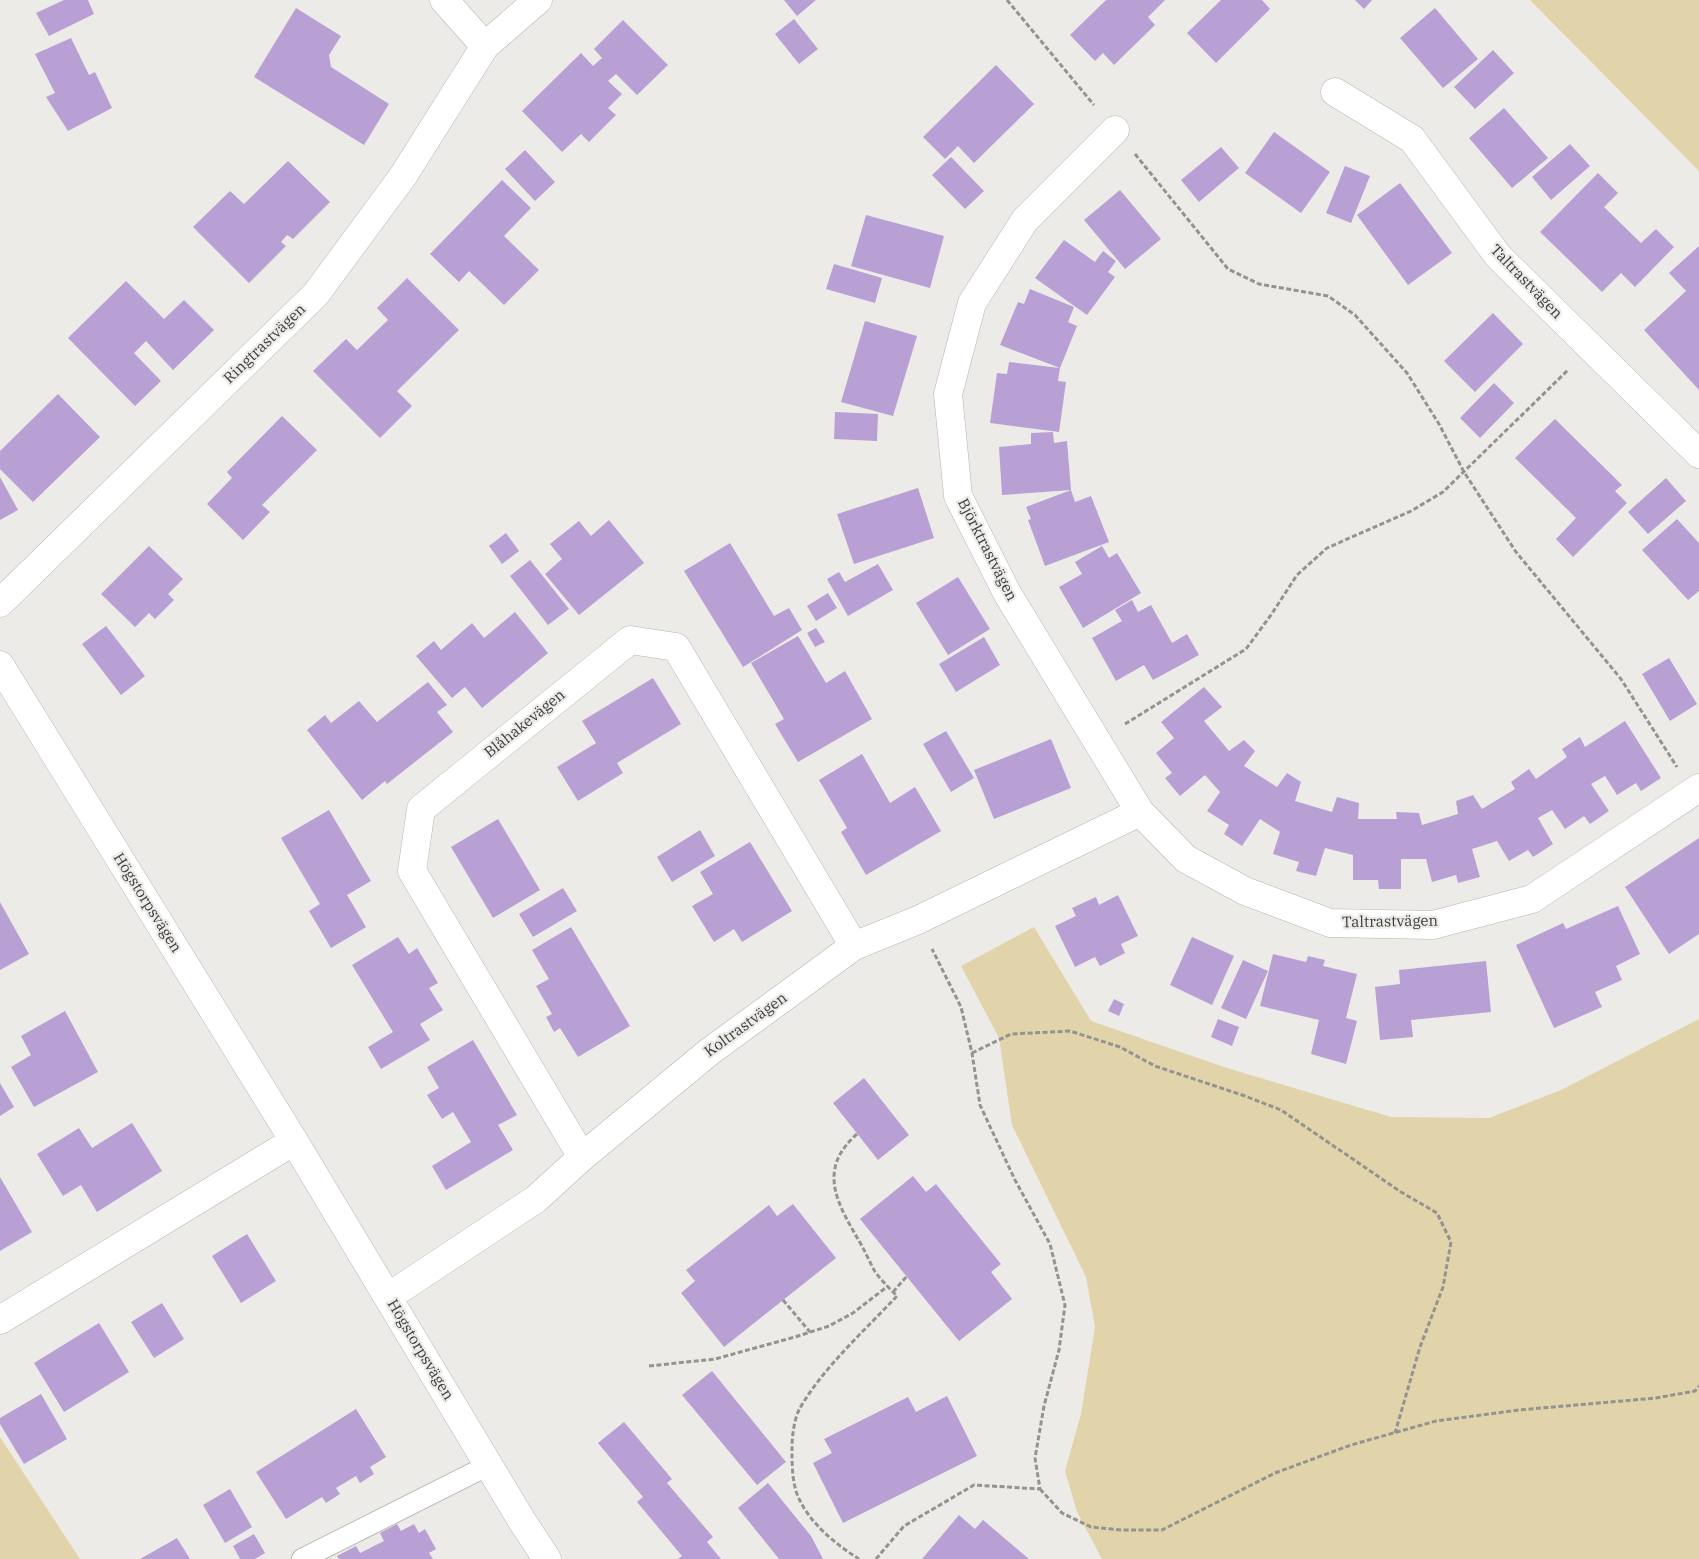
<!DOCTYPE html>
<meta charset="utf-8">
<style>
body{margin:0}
canvas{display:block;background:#ecebe7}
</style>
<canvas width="1699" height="1559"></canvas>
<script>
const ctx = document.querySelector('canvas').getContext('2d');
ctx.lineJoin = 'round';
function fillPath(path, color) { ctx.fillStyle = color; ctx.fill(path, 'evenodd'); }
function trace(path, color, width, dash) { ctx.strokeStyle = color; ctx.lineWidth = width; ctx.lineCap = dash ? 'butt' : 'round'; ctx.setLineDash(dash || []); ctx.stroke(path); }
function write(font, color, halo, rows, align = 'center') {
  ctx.font = font + ' "IBM Plex Serif",serif'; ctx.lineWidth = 4.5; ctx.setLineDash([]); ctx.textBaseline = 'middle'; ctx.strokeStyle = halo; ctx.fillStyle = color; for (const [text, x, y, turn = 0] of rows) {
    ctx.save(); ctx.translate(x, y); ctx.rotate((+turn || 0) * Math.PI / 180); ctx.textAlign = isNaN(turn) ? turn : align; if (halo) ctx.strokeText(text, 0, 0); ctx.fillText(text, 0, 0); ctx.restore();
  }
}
fillPath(new Path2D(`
 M 1530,0 L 1699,0 L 1699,171 Z
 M 1034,927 L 1091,1021 L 1227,1068 L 1391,1117 L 1489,1118 L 1561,1090 L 1699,1019 L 1699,1559 L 1102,1559 L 1077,1512 L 1065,1471 L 1081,1414 L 1095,1327 L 1086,1277 L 1012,1125 L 999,1038 L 961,966 Z
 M 0,1437 L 80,1559 L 0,1559 Z`), '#e1d4ab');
fillPath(new Path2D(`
 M 64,0 L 88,0 L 94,14 L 49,36 L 36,13 Z
 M 784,0 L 816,0 L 797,16 Z
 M 1106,0 L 1165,0 L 1148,17 L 1155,25 L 1114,65 L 1103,53 L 1095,61 L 1070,35 Z
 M 1221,0 L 1262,0 L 1270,9 L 1216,63 L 1187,33 Z
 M 1355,0 L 1372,0 L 1364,9 Z
 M 296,8 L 341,36 L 329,55 L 331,67 L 389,104 L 364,145 L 254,77 Z
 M 1435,8 L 1478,59 L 1443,88 L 1400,38 Z
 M 794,19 L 818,49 L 799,64 L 775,34 Z
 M 623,20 L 668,65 L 637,95 L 616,74 L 608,81 L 622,94 L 608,108 L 616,115 L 589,142 L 581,134 L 562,152 L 522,111 L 581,53 L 593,66 L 602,58 L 594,49 Z
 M 71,38 L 89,75 L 95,72 L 112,108 L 68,131 L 46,97 L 55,93 L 35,54 Z
 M 1493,50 L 1514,73 L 1475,109 L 1454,87 Z
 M 996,65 L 1034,104 L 974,163 L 958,146 L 945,159 L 923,137 Z
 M 1504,108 L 1548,158 L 1512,188 L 1469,138 Z
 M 1274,132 L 1330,172 L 1301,213 L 1245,173 Z
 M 1570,144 L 1590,166 L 1551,200 L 1532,177 Z
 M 1221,147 L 1239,168 L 1199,202 L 1181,180 Z
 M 525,150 L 555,182 L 535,201 L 505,169 Z
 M 951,157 L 984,191 L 965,209 L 932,175 Z
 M 288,161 L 330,202 L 293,239 L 287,235 L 281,242 L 286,246 L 249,283 L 193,227 L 230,191 L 244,204 Z
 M 1345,166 L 1370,176 L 1351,223 L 1326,213 Z
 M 1598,173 L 1618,193 L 1604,207 L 1641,243 L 1656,229 L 1674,247 L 1635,287 L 1621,273 L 1602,292 L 1540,232 Z
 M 502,180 L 531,208 L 504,236 L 539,270 L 504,305 L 469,271 L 459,282 L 430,254 Z
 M 1400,183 L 1452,253 L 1408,285 L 1357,215 Z
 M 1120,190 L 1161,239 L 1125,269 L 1084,220 Z
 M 866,215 L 944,236 L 930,288 L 851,266 Z
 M 1064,240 L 1095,262 L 1103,251 L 1116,261 L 1108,272 L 1115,277 L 1087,315 L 1035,278 Z
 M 1699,246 L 1699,390 L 1644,330 L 1686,291 L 1669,273 Z
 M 834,264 L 882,278 L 875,303 L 826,289 Z
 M 407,278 L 459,330 L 397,391 L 412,406 L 380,438 L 313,371 L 346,339 L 357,350 L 388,320 L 377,308 Z
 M 126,281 L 164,319 L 184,300 L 214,330 L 173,370 L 146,341 L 134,353 L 161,381 L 135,406 L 68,338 Z
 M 1030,289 L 1074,307 L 1068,322 L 1077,326 L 1060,368 L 1058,381 L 1066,382 L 1059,432 L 990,423 L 997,373 L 1007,374 L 1009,362 L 1060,368 L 1000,345 L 1018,302 L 1024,304 Z
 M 1493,313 L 1523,344 L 1475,392 L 1444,361 Z
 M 865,321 L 917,336 L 893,416 L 841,402 Z
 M 1494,383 L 1514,403 L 1480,438 L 1460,418 Z
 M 58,394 L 100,437 L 33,502 L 0,469 L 0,451 Z
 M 835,412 L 878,414 L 877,441 L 834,439 Z
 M 282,416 L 317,450 L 262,505 L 270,512 L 243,540 L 207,504 L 232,478 L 227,472 Z
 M 1555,419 L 1622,485 L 1615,491 L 1627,503 L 1573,557 L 1556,539 L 1576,518 L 1515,458 Z
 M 1053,432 L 1054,443 L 1067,441 L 1071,490 L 1002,495 L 999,447 L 1031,444 L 1031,433 Z
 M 0,477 L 18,510 L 0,520 Z
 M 1666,478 L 1686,501 L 1648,534 L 1628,512 Z
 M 918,488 L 934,538 L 854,564 L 837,514 Z
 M 1071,490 L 1075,502 L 1091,496 L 1109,542 L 1045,566 L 1028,520 L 1031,519 L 1026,507 Z
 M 1677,519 L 1699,543 L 1699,591 L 1688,600 L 1642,550 Z
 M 609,520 L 644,563 L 579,615 L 545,574 L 562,559 L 550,544 L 579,521 L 591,536 Z
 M 506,533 L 519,551 L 502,564 L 489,546 Z
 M 730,543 L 774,616 L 789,608 L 802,630 L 743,667 L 684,571 Z
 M 149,546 L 183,579 L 168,594 L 174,600 L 155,619 L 149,613 L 135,627 L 101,594 Z
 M 1102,546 L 1109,558 L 1117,553 L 1141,593 L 1083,628 L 1059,587 L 1082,574 L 1075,562 Z
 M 530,560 L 569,609 L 548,625 L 510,576 Z
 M 878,564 L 893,590 L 848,616 L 827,579 L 839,572 L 845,582 Z
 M 958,577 L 990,629 L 948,655 L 916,603 Z
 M 828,593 L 837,608 L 816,621 L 807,606 Z
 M 1132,600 L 1138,612 L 1151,605 L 1172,643 L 1187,634 L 1199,655 L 1153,680 L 1144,665 L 1116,681 L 1092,638 L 1122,621 L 1115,610 Z
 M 515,612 L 548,653 L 482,708 L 465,687 L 452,698 L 416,656 L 434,641 L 441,650 L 472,623 L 484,638 Z
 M 106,626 L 145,676 L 121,695 L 82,644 Z
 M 816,628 L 825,642 L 815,647 L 807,633 Z
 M 798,636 L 826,683 L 845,671 L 872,719 L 798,762 L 775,724 L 784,719 L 751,663 Z
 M 984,637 L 1000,665 L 956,692 L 939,664 Z
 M 1669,658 L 1697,704 L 1670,721 L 1642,674 Z
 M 653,678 L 681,724 L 617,763 L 623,773 L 578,801 L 557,767 L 596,743 L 582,721 Z
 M 428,682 L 447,705 L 437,712 L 453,732 L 387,784 L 385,781 L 362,800 L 307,730 L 325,715 L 331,723 L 359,701 L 377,722 Z
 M 1204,687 L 1222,707 L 1204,721 L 1229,751 L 1244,740 L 1255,751 L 1244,766 L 1277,787 L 1287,773 L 1301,782 L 1295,801 L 1332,812 L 1337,797 L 1359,803 L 1358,819 L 1397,819 L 1396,812 L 1419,813 L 1422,825 L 1458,814 L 1456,801 L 1473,795 L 1482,809 L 1515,789 L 1511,782 L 1529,769 L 1536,779 L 1567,757 L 1562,749 L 1580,737 L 1585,747 L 1625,721 L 1661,778 L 1641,791 L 1636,783 L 1617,795 L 1605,776 L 1591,784 L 1609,811 L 1590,824 L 1584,816 L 1565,829 L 1552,810 L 1538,818 L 1553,844 L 1533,857 L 1528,850 L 1509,861 L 1497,841 L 1472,849 L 1480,877 L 1458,883 L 1456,875 L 1432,882 L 1426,859 L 1401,859 L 1401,889 L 1379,889 L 1378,880 L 1353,880 L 1353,855 L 1325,848 L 1316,876 L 1296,871 L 1299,862 L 1273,854 L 1280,832 L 1260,819 L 1242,846 L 1224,834 L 1229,825 L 1207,811 L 1220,792 L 1205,775 L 1180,796 L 1165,778 L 1172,773 L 1156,753 L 1174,738 L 1161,722 Z
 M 946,731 L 974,778 L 951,792 L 923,744 Z
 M 1051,739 L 1071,788 L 994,819 L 974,770 Z
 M 862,754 L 890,803 L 915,787 L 941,831 L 866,875 L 841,832 L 847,828 L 819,780 Z
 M 329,810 L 371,881 L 347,895 L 366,927 L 331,948 L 309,911 L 320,904 L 281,838 Z
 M 498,819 L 540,890 L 493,918 L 451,847 Z
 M 700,830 L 715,856 L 672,882 L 657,857 Z
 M 1699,838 L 1699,934 L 1669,954 L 1625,887 Z
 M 750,842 L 792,911 L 742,942 L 734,929 L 714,942 L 692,906 L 713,894 L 700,872 Z
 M 563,888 L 577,911 L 533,937 L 519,914 Z
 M 1118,895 L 1138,936 L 1121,944 L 1125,953 L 1100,966 L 1095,957 L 1075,967 L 1055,926 L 1076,916 L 1072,908 L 1096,897 L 1099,905 Z
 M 0,902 L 29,954 L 0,970 Z
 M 1618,906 L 1640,954 L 1616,966 L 1622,980 L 1595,992 L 1602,1007 L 1554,1028 L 1516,945 L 1563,923 L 1566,929 Z
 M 571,927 L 630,1026 L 578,1057 L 560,1028 L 554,1032 L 546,1017 L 552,1014 L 536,986 L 549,979 L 532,950 Z
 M 398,937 L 409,954 L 417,948 L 438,983 L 429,988 L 443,1010 L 420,1024 L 430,1040 L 381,1069 L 368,1047 L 393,1032 L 352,965 Z
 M 1192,937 L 1234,956 L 1212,1005 L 1170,985 Z
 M 1273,954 L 1306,962 L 1308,956 L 1325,960 L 1323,966 L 1357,974 L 1346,1018 L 1357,1021 L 1346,1064 L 1311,1054 L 1319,1020 L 1260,1006 Z
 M 1243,960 L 1268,971 L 1246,1019 L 1221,1008 Z
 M 1486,961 L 1491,1012 L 1411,1020 L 1413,1037 L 1380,1040 L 1375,987 L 1400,984 L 1399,970 Z
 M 1114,999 L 1124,1004 L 1119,1016 L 1108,1011 Z
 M 65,1011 L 98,1072 L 34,1107 L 11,1067 L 31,1055 L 21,1036 Z
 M 1218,1019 L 1239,1027 L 1232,1046 L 1211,1037 Z
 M 473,1040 L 517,1115 L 498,1125 L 513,1150 L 446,1190 L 432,1166 L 471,1142 L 453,1112 L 442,1119 L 427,1095 L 439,1088 L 427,1067 Z
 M 864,1078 L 909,1135 L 878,1160 L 833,1103 Z
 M 0,1083 L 14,1107 L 0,1116 Z
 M 132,1123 L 162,1171 L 97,1212 L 81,1185 L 63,1196 L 37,1154 L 79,1128 L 92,1148 Z
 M 913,1176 L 926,1192 L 936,1184 L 1001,1264 L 991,1272 L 1012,1299 L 959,1341 L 860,1219 Z
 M 0,1177 L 32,1232 L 0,1251 Z
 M 793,1204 L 836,1258 L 724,1347 L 681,1293 L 695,1281 L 686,1270 L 769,1205 L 777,1216 Z
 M 247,1234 L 276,1281 L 241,1303 L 212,1256 Z
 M 162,1303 L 184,1339 L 154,1358 L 131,1322 Z
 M 99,1323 L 129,1372 L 64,1412 L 34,1363 Z
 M 712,1371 L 786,1462 L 757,1485 L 682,1395 Z
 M 41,1394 L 67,1439 L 24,1464 L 0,1424 L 0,1418 Z
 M 947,1396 L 977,1456 L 843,1523 L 813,1463 L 832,1453 L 824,1439 L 908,1397 L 916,1412 Z
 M 356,1409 L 386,1457 L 370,1467 L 374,1474 L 360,1483 L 356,1476 L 336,1488 L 340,1494 L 326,1503 L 322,1497 L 286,1519 L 256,1472 Z
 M 624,1422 L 672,1479 L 667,1483 L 713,1537 L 707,1542 L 721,1559 L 678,1559 L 682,1556 L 637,1502 L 643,1497 L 598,1443 Z
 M 768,1483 L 811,1536 L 823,1559 L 779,1559 L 738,1508 Z
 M 230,1489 L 252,1527 L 225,1543 L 203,1505 Z
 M 959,1515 L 975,1529 L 983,1520 L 1029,1559 L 922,1559 Z
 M 397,1524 L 401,1531 L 414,1524 L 419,1533 L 425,1529 L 436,1549 L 429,1553 L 433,1559 L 339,1559 L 337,1556 L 356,1546 L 360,1553 L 384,1541 L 380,1533 Z
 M 254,1534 L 265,1553 L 255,1559 L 240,1559 L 233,1546 Z
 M 177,1538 L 190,1559 L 140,1559 Z`), '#b8a0d5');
const service = new Path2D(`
 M 302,1559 L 489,1465`);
const minor = new Path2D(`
 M 444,0 L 485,46
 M 1335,92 L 1412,139 L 1498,256 L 1699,454
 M 1115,130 L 1025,220 L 972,303 L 948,394 L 958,496 L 1007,593 L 1140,812 L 1186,859 L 1245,891 L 1330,923 L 1433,925 L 1532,899 L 1699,788
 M 0,603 L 316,294 L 403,176 L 485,46 L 538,0
 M 582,1157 L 412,871 L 421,809 L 630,640 L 676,647 L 854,946
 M 388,1297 L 536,1199 L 582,1157 L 709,1052 L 854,946 L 918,920 L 1140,812
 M 0,1320 L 294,1141`);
const tertiary = new Path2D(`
 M 0,665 L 294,1141 L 522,1521 L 547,1559`);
trace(service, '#b6b5b1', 22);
trace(minor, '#b6b5b1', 29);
trace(tertiary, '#b6b5b1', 29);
trace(new Path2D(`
 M 1007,0 L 1094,105
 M 1135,154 L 1228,269 L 1259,284 L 1328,296 L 1355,315 L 1407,373 L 1439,424 L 1464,472 L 1516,552 L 1621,679 L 1677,767
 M 1125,724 L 1246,649 L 1271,615 L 1297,575 L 1327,548 L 1411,511 L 1443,492 L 1568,370
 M 972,1053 L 1011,1034 L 1070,1031 L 1120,1047 L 1155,1066 L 1245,1096 L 1281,1110 L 1401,1192 L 1437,1213 L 1451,1242 L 1443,1287 L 1420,1347 L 1395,1433
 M 857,1134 C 815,1171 839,1206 862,1246 C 866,1254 870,1262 874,1270 C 880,1279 889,1288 897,1296 C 865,1330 823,1368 800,1408 C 794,1419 792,1436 792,1449 C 792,1463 792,1480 797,1494 C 808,1522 834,1543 859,1559
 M 893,1292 L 907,1276
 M 783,1300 L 810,1332
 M 649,1366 L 715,1359 L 795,1337 L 829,1326 L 853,1313 L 888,1286
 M 1040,1489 L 1062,1513 L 1091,1527 L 1121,1530 L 1162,1530 L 1275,1473 L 1351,1445 L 1436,1421 L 1519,1410 L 1656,1398 L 1695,1391 L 1699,1386
 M 876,1559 L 904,1526 L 974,1485 L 1040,1489 L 1035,1458 L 1044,1406 L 1059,1350 L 1065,1305 L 1050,1244 L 1015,1180 L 980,1105 L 972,1053 L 961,1007 L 932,949`), '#949390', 3, [5, 2.5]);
trace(service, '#fff', 20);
trace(minor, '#fff', 28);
trace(tertiary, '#fff', 28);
write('15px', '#3b3b39', '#ecebe7', [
 ["Taltrastvägen",1526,282,46],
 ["Ringtrastvägen",265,344,-44],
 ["Björktrastvägen",987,550,63],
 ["Blåhakevägen",525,724,-39],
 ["Högstorpsvägen",147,903,58],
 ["Taltrastvägen",1390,922,-1],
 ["Koltrastvägen",746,1025,-36],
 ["Högstorpsvägen",420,1350,59]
]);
</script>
